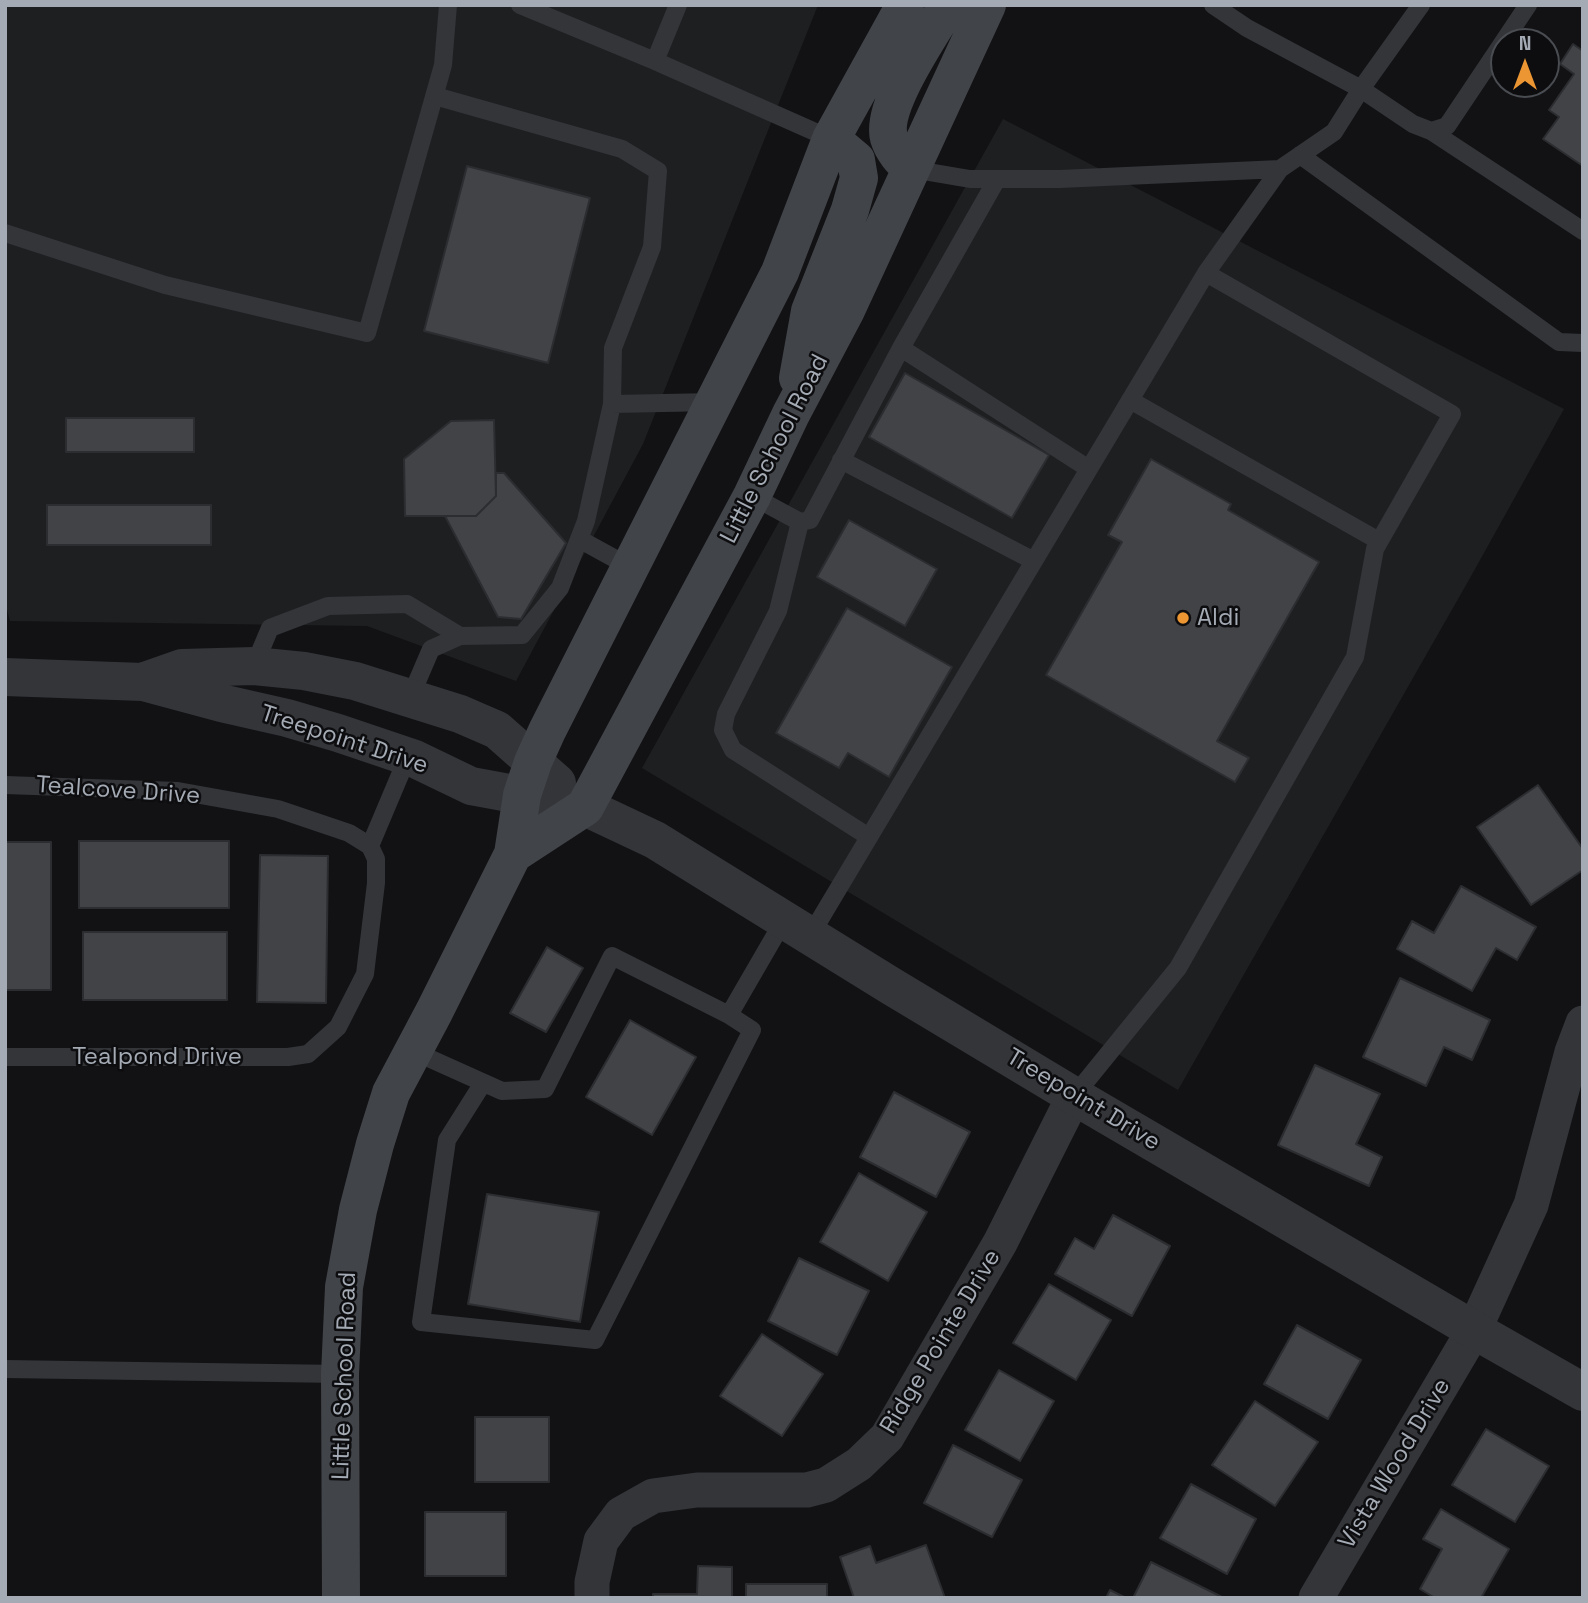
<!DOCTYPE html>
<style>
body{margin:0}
#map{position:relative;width:1588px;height:1603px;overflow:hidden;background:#121214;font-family:"Space Grotesk",sans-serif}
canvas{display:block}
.frame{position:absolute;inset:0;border:7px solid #a4abb4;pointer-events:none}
.north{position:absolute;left:1490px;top:28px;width:70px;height:70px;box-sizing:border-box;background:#0d0d0f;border:2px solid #494c51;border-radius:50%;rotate:0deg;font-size:19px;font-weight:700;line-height:28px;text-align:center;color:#a4abb4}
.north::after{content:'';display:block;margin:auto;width:24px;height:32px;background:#eb9633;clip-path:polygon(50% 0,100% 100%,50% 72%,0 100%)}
</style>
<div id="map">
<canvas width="1588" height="1603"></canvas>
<div class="frame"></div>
<div class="north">N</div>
</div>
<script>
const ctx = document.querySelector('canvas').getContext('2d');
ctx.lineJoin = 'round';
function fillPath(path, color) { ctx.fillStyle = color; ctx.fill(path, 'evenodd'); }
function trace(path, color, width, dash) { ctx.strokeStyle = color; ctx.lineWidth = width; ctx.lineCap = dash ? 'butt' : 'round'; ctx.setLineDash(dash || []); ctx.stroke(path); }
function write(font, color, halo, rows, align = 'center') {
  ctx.font = font + ' "Space Grotesk",sans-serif'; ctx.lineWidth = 5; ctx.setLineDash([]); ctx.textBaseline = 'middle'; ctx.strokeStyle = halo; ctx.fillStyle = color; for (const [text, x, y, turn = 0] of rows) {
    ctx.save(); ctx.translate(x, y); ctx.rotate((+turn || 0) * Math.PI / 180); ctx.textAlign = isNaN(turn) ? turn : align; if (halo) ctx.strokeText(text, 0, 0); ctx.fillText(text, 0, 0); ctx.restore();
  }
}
fillPath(new Path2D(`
 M 5,5 L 818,5 L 643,444 L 516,681 L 367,626 L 10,621 L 5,602 Z
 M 1003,119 L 1564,409 L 1470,578 L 1178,1090 L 642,768 Z`), '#1e1f21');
const building = new Path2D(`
 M 1573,44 L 1583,51 L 1583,166 L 1543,139 L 1559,117 L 1549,110 L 1574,74 L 1560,64 Z
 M 467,166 L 590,198 L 548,363 L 424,331 Z
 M 905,373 L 1049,455 L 1012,518 L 869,437 Z
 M 66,418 L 194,418 L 194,452 L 66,452 Z
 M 494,420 L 496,496 L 476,516 L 405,516 L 404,459 L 451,421 Z
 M 1151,459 L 1231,504 L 1228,510 L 1319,562 L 1217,741 L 1249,758 L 1235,782 L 1046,675 L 1122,542 L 1108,535 Z
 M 496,473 L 504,473 L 566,543 L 521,619 L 498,617 L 445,516 L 476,516 L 496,496 Z
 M 47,505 L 211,505 L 211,545 L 47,545 Z
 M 849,520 L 937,569 L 905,626 L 817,577 Z
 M 847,608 L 952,667 L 889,777 L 848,753 L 839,768 L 776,733 Z
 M 1538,785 L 1583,849 L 1583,870 L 1531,905 L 1477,827 Z
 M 79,841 L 229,841 L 229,908 L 79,908 Z
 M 5,842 L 51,842 L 51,990 L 5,990 Z
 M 260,855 L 328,856 L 326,1003 L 257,1002 Z
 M 1461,886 L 1536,927 L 1517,960 L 1496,948 L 1472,991 L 1397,949 L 1412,921 L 1434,933 Z
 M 83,932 L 227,932 L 227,1000 L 83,1000 Z
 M 547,947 L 583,968 L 546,1032 L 510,1013 Z
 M 1400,978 L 1490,1020 L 1472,1060 L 1444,1047 L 1426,1086 L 1363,1057 Z
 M 630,1020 L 696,1057 L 652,1135 L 586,1097 Z
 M 1315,1065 L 1380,1094 L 1356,1144 L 1382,1157 L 1369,1186 L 1278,1145 Z
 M 894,1092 L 970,1132 L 936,1197 L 860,1157 Z
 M 859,1173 L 927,1212 L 888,1281 L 820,1242 Z
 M 487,1194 L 599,1212 L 580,1322 L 468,1304 Z
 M 1113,1215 L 1170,1246 L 1132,1316 L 1055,1274 L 1075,1238 L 1094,1249 Z
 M 799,1258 L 869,1291 L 837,1355 L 768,1321 Z
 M 1049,1284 L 1111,1320 L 1076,1380 L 1013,1343 Z
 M 1297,1325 L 1361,1360 L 1328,1419 L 1264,1384 Z
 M 762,1334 L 823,1374 L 782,1436 L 720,1396 Z
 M 999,1370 L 1054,1401 L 1020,1461 L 965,1430 Z
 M 1255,1401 L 1318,1442 L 1275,1506 L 1212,1465 Z
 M 475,1417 L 549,1417 L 549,1482 L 475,1482 Z
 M 1486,1429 L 1549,1466 L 1515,1522 L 1452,1485 Z
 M 953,1445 L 1022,1480 L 992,1537 L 924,1503 Z
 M 1191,1484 L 1256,1519 L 1227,1574 L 1160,1538 Z
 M 1441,1509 L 1509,1549 L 1481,1598 L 1435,1598 L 1420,1589 L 1442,1549 L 1423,1539 Z
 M 425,1512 L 506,1512 L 506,1576 L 425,1576 Z
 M 926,1545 L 945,1598 L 854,1598 L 840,1557 L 870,1546 L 876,1563 Z
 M 1151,1562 L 1224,1598 L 1133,1598 Z
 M 698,1566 L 732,1567 L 732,1598 L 653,1598 L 653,1594 L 697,1594 Z
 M 746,1584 L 827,1584 L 827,1598 L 746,1598 Z
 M 1110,1590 L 1126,1598 L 1106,1598 Z`);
fillPath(building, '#414347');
trace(building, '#2c2d30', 2);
trace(new Path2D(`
 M 520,5 L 655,61 L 831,139
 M 1213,5 L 1247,28 L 1361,89 L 1413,124 L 1431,131 L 1447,126 L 1528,5
 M 655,61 L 678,5
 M 435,96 L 622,149 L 658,171 L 652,247 L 613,348 L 612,404 L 715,402
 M 1431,131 L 1583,231
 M 1300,155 L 1559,342 L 1583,343
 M 911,169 L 970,179 L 1060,179 L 1280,169
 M 5,233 L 165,285 L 367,333 L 443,65 L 448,5
 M 901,348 L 1089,469
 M 1130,400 L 1379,541
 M 841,460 L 1034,561
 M 752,496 L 800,522 L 810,520 L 901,348 L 997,179
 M 800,522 L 778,611 L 726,714 L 723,730 L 733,750 L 869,837
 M 579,539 L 630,567
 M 254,666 L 270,628 L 328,606 L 407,604 L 460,636
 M 410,698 L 431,649 L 460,636 L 522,635 L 560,588 L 586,521 L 612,404
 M 5,785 L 178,791 L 278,809 L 349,833 L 370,846 L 376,859 L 376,883 L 365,974 L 338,1027 L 308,1054 L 288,1057 L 5,1057
 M 370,846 L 408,756
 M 810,936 L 1206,273 L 1280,169 L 1334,132 L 1361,89 L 1421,5
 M 413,1051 L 502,1091 L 545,1089 L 612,956 L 729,1015 L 784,920
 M 483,1083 L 447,1140 L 421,1322 L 595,1340 L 752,1030 L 729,1015
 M 1074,1096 L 1178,968 L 1355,657 L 1375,549 L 1452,414 L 1206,273
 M 5,1369 L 340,1374`), '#333539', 18);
trace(new Path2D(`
 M 592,1598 L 592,1582 L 601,1541 L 621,1514 L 653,1496 L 697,1490 L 807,1490 L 826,1485 L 859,1464 L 887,1437 L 1000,1243 L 1074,1096
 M 1316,1598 L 1474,1330 L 1531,1205 L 1572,1052 L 1583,1023`), '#333539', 35);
trace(new Path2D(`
 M 5,677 L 143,682 L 221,703 L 287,718 L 338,733 L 415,759 L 471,786 L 585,807 L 655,840 L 891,986 L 1074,1096 L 1474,1330 L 1583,1392
 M 145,681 L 182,668 L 254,666 L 304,671 L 355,681 L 460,714 L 497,730 L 557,783`), '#333539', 38);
trace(new Path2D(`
 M 911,169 C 902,160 893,151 889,138 C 880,106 931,34 948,5
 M 798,378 L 810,311 L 850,210 L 859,178 L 856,160 L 831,139
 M 513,854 L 585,807 L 752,496 L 791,414 L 846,310 L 987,5
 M 341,1598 L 340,1374 L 344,1287 L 358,1210 L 375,1144 L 391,1093 L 434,1012 L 513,854 L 522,795 L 533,762 L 547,731 L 780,272 L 831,139 L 905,5`), '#414449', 38);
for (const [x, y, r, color] of [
 [1183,618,7,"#eb9633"]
]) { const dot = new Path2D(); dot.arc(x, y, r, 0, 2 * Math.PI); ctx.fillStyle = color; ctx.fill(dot); trace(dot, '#0d0d0f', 2.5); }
write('24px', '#a4abb4', '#0d0d0f', [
 ["Little School Road",775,449,-63],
 ["Treepoint Drive",344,740,18],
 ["Tealcove Drive",118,791,4],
 ["Tealpond Drive",157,1057],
 ["Treepoint Drive",1083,1100,31],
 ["Ridge Pointe Drive",941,1342,-59],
 ["Little School Road",345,1376,-88],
 ["Vista Wood Drive",1395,1464,-59]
]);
write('24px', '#a4abb4', '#0d0d0f', [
 ["Aldi",1197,618]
], 'left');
</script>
